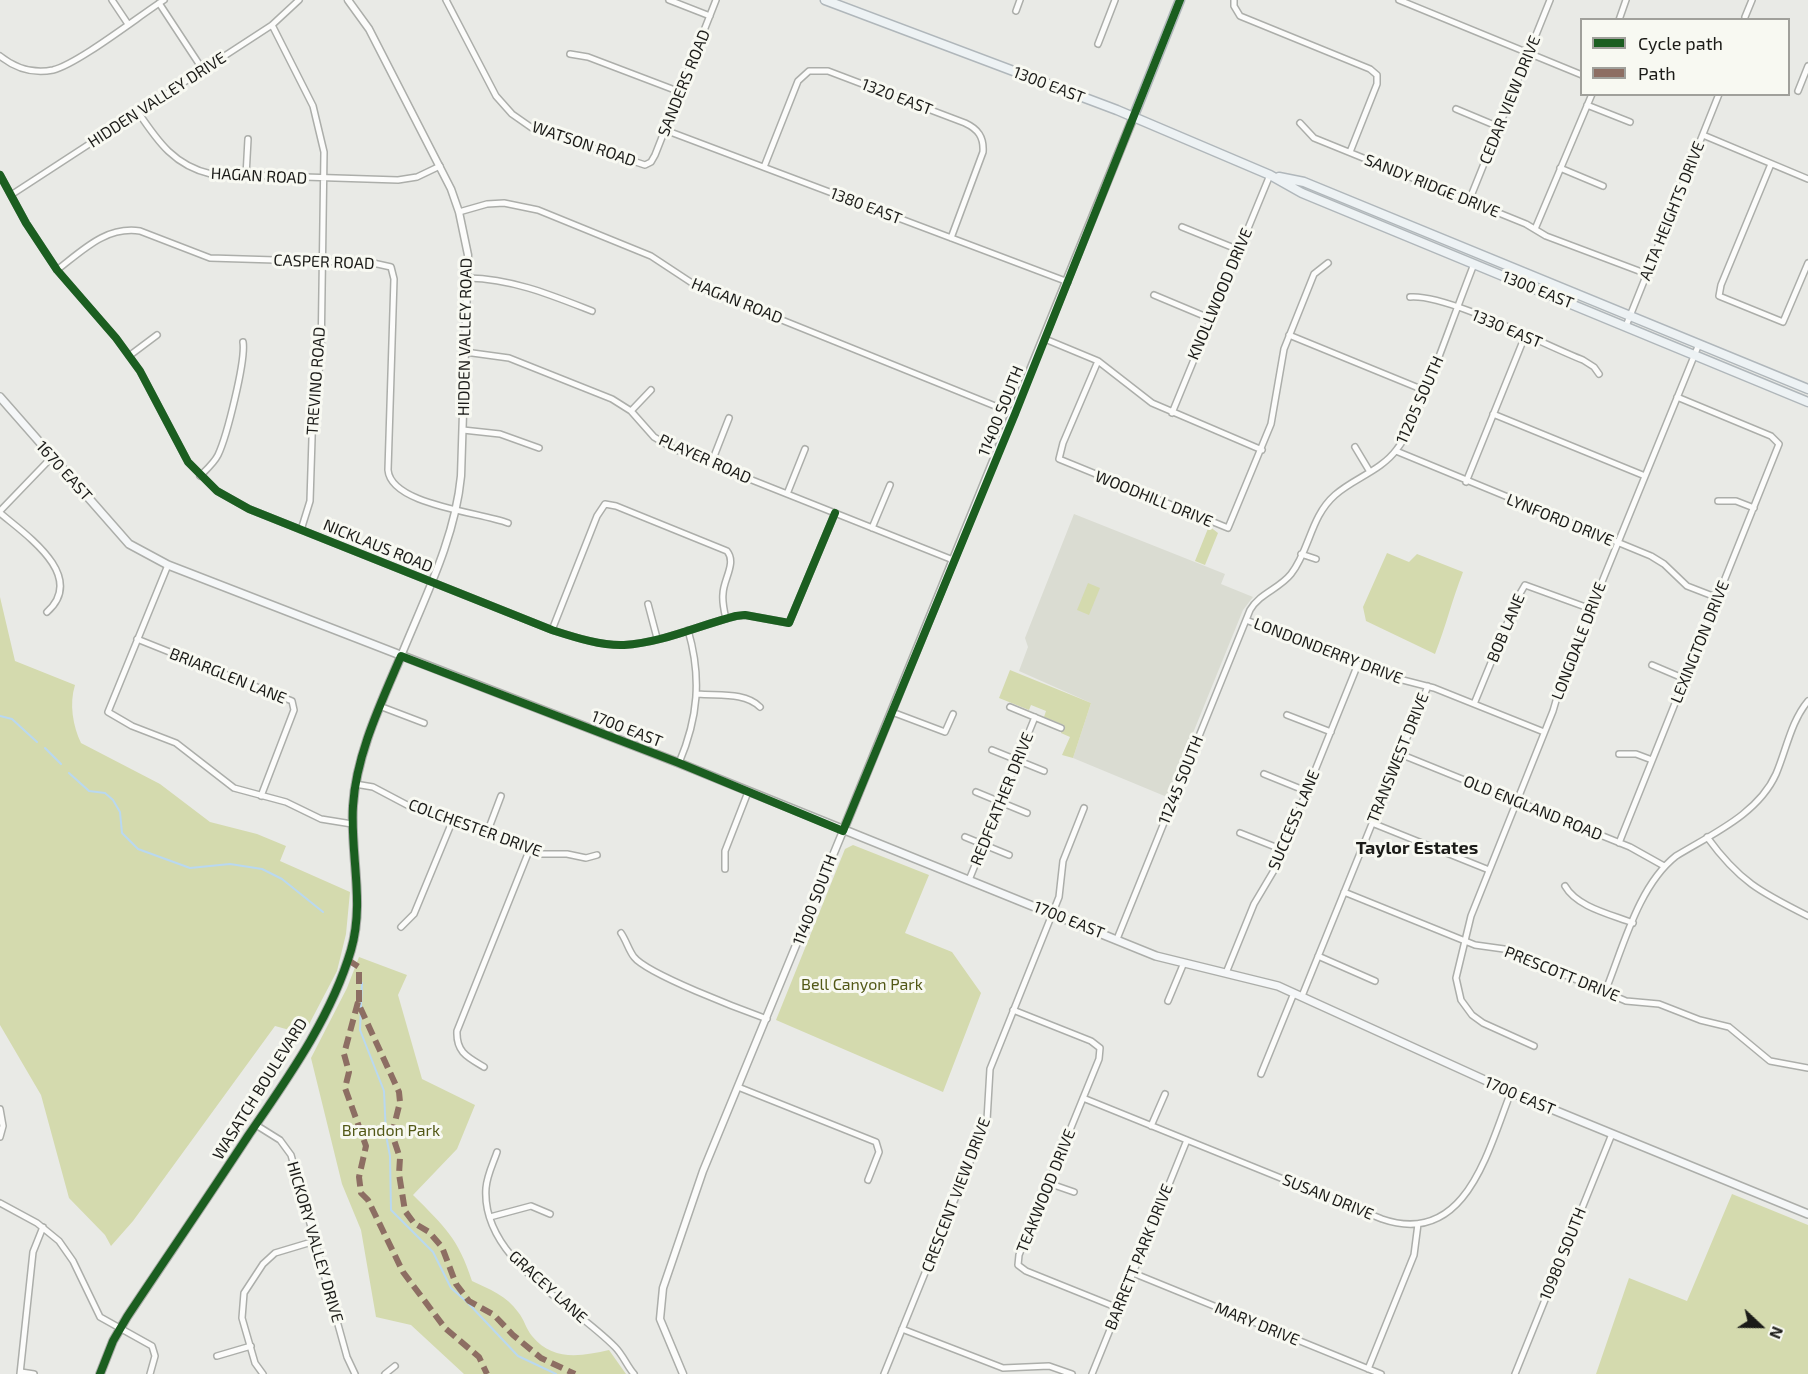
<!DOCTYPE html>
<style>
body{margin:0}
#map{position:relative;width:1808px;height:1374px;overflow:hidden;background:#e9eae6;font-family:"Exo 2",sans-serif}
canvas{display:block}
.legend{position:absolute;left:1580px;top:18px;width:210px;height:78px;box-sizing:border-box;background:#f8f9f2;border:2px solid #a0a09b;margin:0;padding:8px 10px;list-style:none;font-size:18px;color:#1b1b18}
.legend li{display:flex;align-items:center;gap:12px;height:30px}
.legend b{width:30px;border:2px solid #a0a09b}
.north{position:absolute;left:1730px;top:1296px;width:60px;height:60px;-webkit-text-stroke:4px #f8f9f2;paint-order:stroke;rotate:112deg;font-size:16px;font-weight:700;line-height:24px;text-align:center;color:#1b1b18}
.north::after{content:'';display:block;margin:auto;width:21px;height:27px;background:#1b1b18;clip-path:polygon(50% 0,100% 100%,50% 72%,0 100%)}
</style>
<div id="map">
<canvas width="1808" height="1374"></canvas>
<ul class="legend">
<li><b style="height:8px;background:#1b5e20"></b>Cycle path</li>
<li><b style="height:8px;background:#8d6e63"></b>Path</li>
</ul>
<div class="north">N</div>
</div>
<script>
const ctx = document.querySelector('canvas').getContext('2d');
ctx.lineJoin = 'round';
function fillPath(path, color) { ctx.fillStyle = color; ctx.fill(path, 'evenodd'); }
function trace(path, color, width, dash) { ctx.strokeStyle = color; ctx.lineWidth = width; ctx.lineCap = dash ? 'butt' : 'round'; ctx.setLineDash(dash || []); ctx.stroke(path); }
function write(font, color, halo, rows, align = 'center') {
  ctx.font = font + ' "Exo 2",sans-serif'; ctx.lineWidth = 6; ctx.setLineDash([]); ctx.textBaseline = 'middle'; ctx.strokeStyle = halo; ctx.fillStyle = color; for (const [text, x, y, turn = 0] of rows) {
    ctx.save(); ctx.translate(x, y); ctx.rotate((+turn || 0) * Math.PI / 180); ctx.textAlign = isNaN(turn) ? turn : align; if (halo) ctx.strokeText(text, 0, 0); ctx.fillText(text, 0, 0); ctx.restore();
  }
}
fillPath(new Path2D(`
 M 1074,514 L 1225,574 L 1221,584 L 1253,597 L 1243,610 L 1167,797 L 1073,758 L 1091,703 L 1019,671 L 1028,647 L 1025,638 Z`), '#dadcd2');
fillPath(new Path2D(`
 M 1209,526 L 1218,533 L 1205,565 L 1195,561 Z
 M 1387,553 L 1409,562 L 1417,554 L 1463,572 C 1452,600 1446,626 1435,654 L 1366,621 L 1363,607 Z
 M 1088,583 L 1100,588 L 1089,615 L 1077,610 Z
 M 0,597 L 15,661 L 75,685 C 69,704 73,726 81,743 L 160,784 L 210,822 L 257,834 L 286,846 L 280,861 L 350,892 L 346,934 L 337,971 L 304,1034 L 275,1026 L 133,1221 L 111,1246 L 105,1235 L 69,1198 L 41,1095 L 0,1025 Z
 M 1010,670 L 1091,703 L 1073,758 L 1062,755 L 1070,737 L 1061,733 L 1064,725 L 1044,717 L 1046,711 L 1031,705 L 1029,710 L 999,698 Z
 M 853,845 L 929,875 L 905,933 L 952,952 L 981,993 L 943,1092 L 776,1020 L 845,849 Z
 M 359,957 L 407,975 L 398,995 L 422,1079 L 475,1105 L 457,1149 L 413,1195 C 445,1227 458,1238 472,1281 C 489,1289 507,1296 518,1312 C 524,1319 526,1329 532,1336 C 553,1362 582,1356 609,1350 L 626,1374 L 464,1374 L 411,1325 L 376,1317 L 361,1230 L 342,1184 L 311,1058 L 347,988 Z
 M 1732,1194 L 1808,1225 L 1808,1374 L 1596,1374 L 1629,1278 L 1687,1301 Z`), '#d4daae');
trace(new Path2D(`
 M 0,716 L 12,719 L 37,742
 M 45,748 L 61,764
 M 69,773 L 89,791 L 105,793 L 113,800 L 120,812 L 122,833 L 138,849 L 190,868 L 230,864 L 262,869 L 282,879 L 323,912
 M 362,983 L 360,1030 L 384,1091 L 386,1135 L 390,1156 L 391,1210 L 433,1252 L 451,1288 L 468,1303 L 518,1356 L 556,1374`), '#b9d8f0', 2);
const minor = new Path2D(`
 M 112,0 L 128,24
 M 446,0 L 496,96 L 512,114 L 532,128 L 645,165 L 651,162 L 655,155 L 716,0
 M 669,0 L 710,16
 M 1234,0 L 1234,6 L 1240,16 L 1370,69 L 1377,75 L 1377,84 L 1350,152
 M 1399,0 L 1582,75
 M 159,3 L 203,70
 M 1016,11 L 1020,0
 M 1745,17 L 1752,0
 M 1619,20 L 1626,0
 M 272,25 L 313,106 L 324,152 L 321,359 L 313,407 L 310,501 L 301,530
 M 1098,44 L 1115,0
 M 570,54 L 588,57 L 680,92
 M 0,56 C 15,68 33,74 53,70 C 78,64 139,16 164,0
 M 1798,91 L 1808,66
 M 1587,105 L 1630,122
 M 1456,109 L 1499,127
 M 138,112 C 158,142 175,166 211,174 L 398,180 L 417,177 L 440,166
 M 1300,123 L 1314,138 L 1526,224 L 1546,236 L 1647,274
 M 665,130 L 1068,282
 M 1703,135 L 1808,179
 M 1771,164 L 1721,285 L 1719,296 L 1783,322 L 1808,263
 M 764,167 L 798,81 L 809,71 L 828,71 L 965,123 C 978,129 984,137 983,152 L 951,238
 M 1560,168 L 1603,186
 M 0,175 L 26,223 L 57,270 L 116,338 L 140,371 L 188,462 L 217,491 L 249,509 L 552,630 C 574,637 601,646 624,645 C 662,643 700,625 736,616 L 745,615 L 789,623 L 835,513
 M 246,176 L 248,139
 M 11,195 L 272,25 L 299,0
 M 1469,201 L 1550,0
 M 459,212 L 487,204 L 504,203 L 538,210 L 651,256 L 695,285 L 1015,414
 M 1182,227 L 1239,250
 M 1535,229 L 1592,94
 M 57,270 C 83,250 106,226 140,231 L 210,258 L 373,263 L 391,267 L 394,279 L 388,470 C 391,505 479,512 508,523
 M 468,278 C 513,279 551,295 592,311
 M 1154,295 L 1209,318
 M 1410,297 C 1448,294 1544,345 1583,360 L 1594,367 L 1599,374
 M 1626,326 L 1719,94
 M 1289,335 L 1426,391
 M 1045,339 L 1098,361 L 1152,403 L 1262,450
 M 465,352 L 509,358 L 612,399 L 631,411 L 654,437 L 674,449 L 953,560
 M 129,356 L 157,335
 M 1098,361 L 1063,443 L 1059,459 L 1228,528 L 1271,424 L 1284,349 L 1314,274 L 1328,263
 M 631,411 L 651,390
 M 1172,413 L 1270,175
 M 1493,414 L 1645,476
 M 463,430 L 500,434 L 539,448
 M 1355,447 L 1370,472
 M 1396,451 L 1651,556 L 1664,564 L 1687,586 L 1718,598
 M 711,464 L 729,418
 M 200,476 C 207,469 214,463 218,455 C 227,436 246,360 243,342
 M 1466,482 L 1525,336
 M 787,494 L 805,449
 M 1718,501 L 1736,501 L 1754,508
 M 0,511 L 52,457
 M 0,513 C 26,535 87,576 47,612
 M 872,528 L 890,485
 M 1301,554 L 1316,559
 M 168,565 L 108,712 L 132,726 L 176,743 L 234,788 L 286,802 L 321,819 L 352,824
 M 648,604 L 657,638
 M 1246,620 L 1391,677 L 1434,688 L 1544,732
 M 552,630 L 597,516 L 605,504 L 616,506 L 727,551 C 737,563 723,580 723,594 C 722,602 724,610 726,619
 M 137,639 L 292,701 L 294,710 L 261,796
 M 1652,665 L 1685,679
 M 698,694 C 718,696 745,692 760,707
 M 1474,704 L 1518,597 L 1525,585 L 1591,609
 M 382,707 L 424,723
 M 1010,707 L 1061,728
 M 892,712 L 945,732 L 953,714
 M 1287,715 L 1331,732
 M 992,750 L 1044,771
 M 1400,754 L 1630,847 L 1664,866
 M 1619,754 L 1636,754 L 1652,760
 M 679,763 C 698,718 702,678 688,630
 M 1264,774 L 1306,791
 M 355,784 L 373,787 L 409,806 L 539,854 L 567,854 L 586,858 L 597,855
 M 976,792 L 1027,813
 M 1372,823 L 1489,870
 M 487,833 L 501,796
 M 1240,833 L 1283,850
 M 965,837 L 1009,855
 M 1707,837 C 1739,881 1760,892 1808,916
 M 1619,843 L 1779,444 L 1771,436 L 1677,397
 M 725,869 L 725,851 L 748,792
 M 969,880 L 1035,717
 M 1565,886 C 1577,907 1610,914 1633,923
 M 1344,892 L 1475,945 L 1504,949 L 1626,1001 L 1659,1004 L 1700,1020 L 1729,1027 L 1770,1061 L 1808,1068
 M 401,927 L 414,914 L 452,822
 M 621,933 C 626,940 629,951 634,957 C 647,974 742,1010 767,1019
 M 1117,939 L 1250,610 C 1260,593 1279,589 1291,574 C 1310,550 1310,517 1335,495 C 1354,478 1381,471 1397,449 C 1411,431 1418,409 1427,388 C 1443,347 1458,305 1474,264
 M 1318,956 L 1375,981
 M 1226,973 L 1254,904 L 1276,867 L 1358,664
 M 1605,992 C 1623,948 1638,886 1676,856 C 1712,834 1758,814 1776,774 C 1786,751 1791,721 1808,701
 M 1302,996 L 1428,686
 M 1168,1001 L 1183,965
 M 1013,1010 L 1091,1041 L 1100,1048 L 1099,1059 L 1019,1255 L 1018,1265 L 1026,1271 L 1118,1308
 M 1534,1046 L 1483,1023 L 1472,1015 L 1461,1000 L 1456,978 L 1471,916 L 1553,711 L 1562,680 L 1699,344
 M 484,1067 C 467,1057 456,1052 457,1031 L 529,851
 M 1261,1074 L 1294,993
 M 738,1087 L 876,1142 L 879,1152 L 868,1180
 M 1083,1098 L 1382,1219 C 1466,1248 1488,1150 1511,1092
 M 0,1109 L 3,1126 L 0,1137
 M 256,1125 L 280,1140 L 291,1155 L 347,1357 L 355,1374
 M 1151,1126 L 1165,1094
 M 497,1152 C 493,1164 487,1175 486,1188 C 481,1259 572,1303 615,1347 C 623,1355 627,1366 634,1374
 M 1048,1183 L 1074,1192
 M 0,1203 L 37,1223 L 59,1241 L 73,1261 L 100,1317 L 152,1346 L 155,1356 L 150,1374
 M 490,1217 L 531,1206 L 550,1214
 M 1133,1273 L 1381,1374
 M 902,1329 L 1003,1368 L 1049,1366 L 1072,1374
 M 217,1356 L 251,1346
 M 1368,1369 L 1414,1255 L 1418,1224
 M 21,1372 L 34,1374
 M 20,1374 L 33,1252 L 43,1227
 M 263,1374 L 255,1363 L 242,1318 L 244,1293 L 263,1264 L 275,1253 L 315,1241
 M 385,1374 L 395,1366
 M 884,1374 L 987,1120 L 990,1069 L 1059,897 L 1063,861 L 1084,808
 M 1092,1374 L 1187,1140
 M 1515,1374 L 1612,1134`);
const tertiary = new Path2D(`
 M 348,0 L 369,29 L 451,189 L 459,212 L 468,255 L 461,476 C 455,539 425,597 401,656
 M 683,1374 L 660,1319 L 663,1288 L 703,1171 L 843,831`);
const secondary = new Path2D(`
 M 0,397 L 129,544 L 168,565 L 679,763 L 1156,956 L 1278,986 L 1522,1097 L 1808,1214
 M 843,831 L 1133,118
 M 100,1374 L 113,1341 L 127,1317 C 167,1257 208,1197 248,1136 C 287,1079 331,1018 351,950 C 365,902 350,855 353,806 C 356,755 381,703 401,656`);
const primary = new Path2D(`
 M 825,0 L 1117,110 L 1270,175 L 1302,193 L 1808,402
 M 1133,118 L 1180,0
 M 1279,177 L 1304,182 L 1808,389`);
trace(minor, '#acaeaa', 8);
trace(tertiary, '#acaeaa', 9);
trace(secondary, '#acaeaa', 10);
trace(primary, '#b0b7bb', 11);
trace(minor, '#fcfcfb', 5);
trace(tertiary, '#fcfcfb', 6);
trace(secondary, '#f5f7f8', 7);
trace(primary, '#edf2f4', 8);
trace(new Path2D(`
 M 348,960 L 359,967 L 359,1005 L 399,1092 L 400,1102 L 392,1134 L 400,1158 L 399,1174 L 405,1211 L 414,1223 L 429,1232 L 442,1247 L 456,1284 L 469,1301 L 494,1315 L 513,1335 L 541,1358 L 575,1374
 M 358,1002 L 344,1054 L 349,1072 L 345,1088 L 366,1146 L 359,1177 L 361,1193 L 368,1200 L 403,1272 L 445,1328 L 479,1357 L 487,1374`), '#8d6e63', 6, [12, 6]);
trace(new Path2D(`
 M 0,175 L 26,223 L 57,270 L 116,338 L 140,371 L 188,462 L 217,491 L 249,509 L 552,630 C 574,637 601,646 624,645 C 662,643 700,625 736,616 L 745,615 L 789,623 L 835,513
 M 100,1374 L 113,1341 L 127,1317 C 167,1257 208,1197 248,1136 C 287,1079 331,1018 351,950 C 365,902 350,855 353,806 C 356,755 381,703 401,656 L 679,763 L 843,831 L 1015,414 L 1180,0`), '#1b5e20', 8);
write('16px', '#1b1b18', '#f8f9f2', [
 ["SANDERS ROAD",684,83,-68],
 ["1300 EAST",1049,85,21],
 ["1320 EAST",897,97,21],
 ["HIDDEN VALLEY DRIVE",157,100,-33],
 ["CEDAR VIEW DRIVE",1510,100,-68],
 ["WATSON ROAD",584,144,19],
 ["HAGAN ROAD",259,176,3],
 ["SANDY RIDGE DRIVE",1432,186,22],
 ["1380 EAST",866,206,21],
 ["ALTA HEIGHTS DRIVE",1672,211,-68],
 ["CASPER ROAD",324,262,2],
 ["1300 EAST",1538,290,22],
 ["KNOLLWOOD DRIVE",1220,294,-67],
 ["HAGAN ROAD",737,301,22],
 ["1330 EAST",1507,329,23],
 ["HIDDEN VALLEY ROAD",465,337,-89],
 ["TREVINO ROAD",316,381,-86],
 ["11205 SOUTH",1420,400,-66],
 ["11400 SOUTH",1001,411,-68],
 ["PLAYER ROAD",705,459,24],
 ["1670 EAST",64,471,48],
 ["WOODHILL DRIVE",1154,499,22],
 ["LYNFORD DRIVE",1560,520,22],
 ["NICKLAUS ROAD",378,546,22],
 ["BOB LANE",1506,628,-67],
 ["LONGDALE DRIVE",1579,641,-69],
 ["LEXINGTON DRIVE",1700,642,-68],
 ["LONDONDERRY DRIVE",1328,651,21],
 ["BRIARGLEN LANE",228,676,22],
 ["1700 EAST",627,729,21],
 ["TRANSWEST DRIVE",1398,758,-68],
 ["11245 SOUTH",1181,780,-68],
 ["REDFEATHER DRIVE",1002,799,-68],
 ["OLD ENGLAND ROAD",1533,808,22],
 ["SUCCESS LANE",1294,820,-67],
 ["COLCHESTER DRIVE",475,828,20],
 ["11400 SOUTH",815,900,-69],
 ["1700 EAST",1069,920,22],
 ["PRESCOTT DRIVE",1562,974,22],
 ["WASATCH BOULEVARD",260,1089,-58],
 ["1700 EAST",1520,1096,23],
 ["TEAKWOOD DRIVE",1046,1191,-68],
 ["CRESCENT VIEW DRIVE",956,1195,-69],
 ["SUSAN DRIVE",1328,1197,22],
 ["HICKORY VALLEY DRIVE",315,1242,74],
 ["10980 SOUTH",1563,1254,-68],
 ["BARRETT PARK DRIVE",1139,1257,-68],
 ["GRACEY LANE",548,1287,42],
 ["MARY DRIVE",1257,1324,22]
]);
write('16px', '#525817', '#f8f9f2', [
 ["Bell Canyon Park",862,985],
 ["Brandon Park",391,1131]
]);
write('bold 18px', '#1b1b18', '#f8f9f2', [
 ["Taylor Estates",1417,848]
]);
</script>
